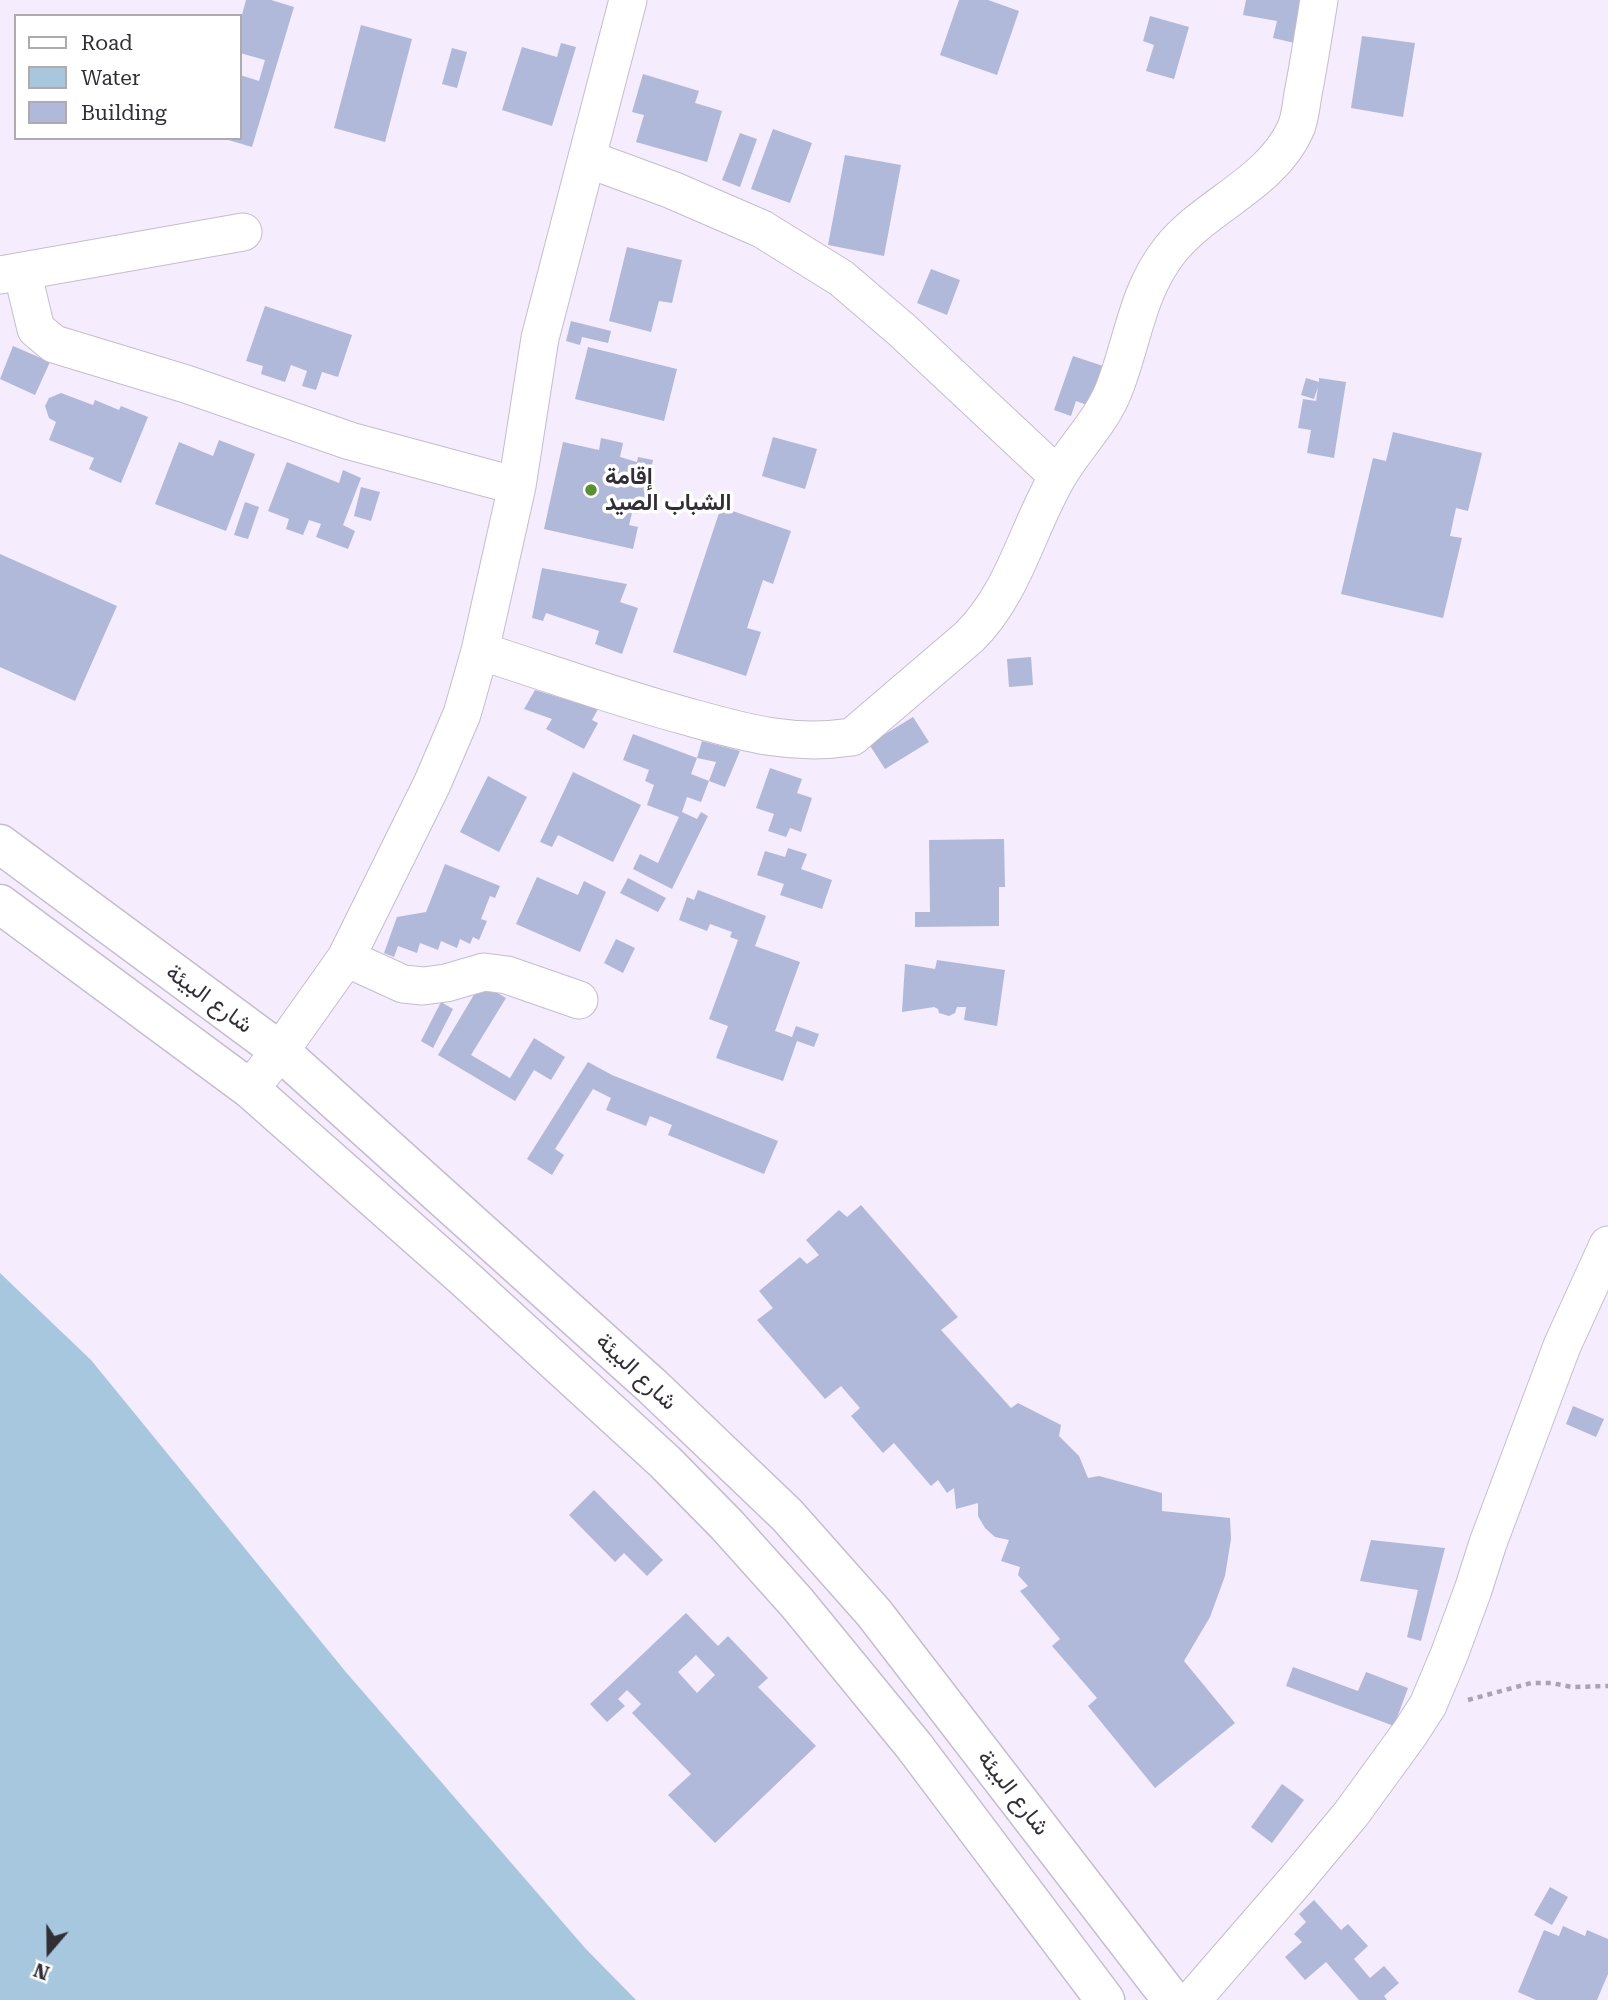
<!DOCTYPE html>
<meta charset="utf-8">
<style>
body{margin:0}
#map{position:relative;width:1608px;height:2000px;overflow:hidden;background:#f5ecfd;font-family:"Roboto Serif",serif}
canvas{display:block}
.legend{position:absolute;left:14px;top:14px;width:228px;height:126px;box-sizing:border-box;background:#fff;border:2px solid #adabaf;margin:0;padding:9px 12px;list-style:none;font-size:21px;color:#322e36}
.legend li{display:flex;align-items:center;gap:14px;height:35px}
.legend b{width:35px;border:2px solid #adabaf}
.north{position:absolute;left:14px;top:1916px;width:70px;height:70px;-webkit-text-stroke:5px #fff;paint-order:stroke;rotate:200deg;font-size:19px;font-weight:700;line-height:28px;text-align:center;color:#322e36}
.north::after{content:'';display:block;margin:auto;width:24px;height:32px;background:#322e36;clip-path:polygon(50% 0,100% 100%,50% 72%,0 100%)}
</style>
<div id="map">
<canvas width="1608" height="2000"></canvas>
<ul class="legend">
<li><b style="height:9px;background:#fff"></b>Road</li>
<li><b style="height:19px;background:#a7c7de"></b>Water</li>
<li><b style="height:19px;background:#b0b9d9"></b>Building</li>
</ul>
<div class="north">N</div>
</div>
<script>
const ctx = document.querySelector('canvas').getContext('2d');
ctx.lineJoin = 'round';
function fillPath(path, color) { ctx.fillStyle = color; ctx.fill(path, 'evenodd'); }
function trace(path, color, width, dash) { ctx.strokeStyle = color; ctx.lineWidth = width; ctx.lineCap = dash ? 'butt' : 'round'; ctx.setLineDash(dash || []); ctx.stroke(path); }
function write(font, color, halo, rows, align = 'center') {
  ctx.font = font + ' "Roboto Serif",Vazirmatn,serif'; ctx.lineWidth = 7; ctx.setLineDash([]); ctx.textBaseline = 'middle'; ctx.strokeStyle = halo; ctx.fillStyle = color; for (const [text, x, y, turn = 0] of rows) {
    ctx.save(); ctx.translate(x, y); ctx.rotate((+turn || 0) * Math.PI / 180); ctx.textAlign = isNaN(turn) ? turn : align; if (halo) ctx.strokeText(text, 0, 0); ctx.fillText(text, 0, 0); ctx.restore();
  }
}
fillPath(new Path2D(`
 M 0,1273 L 91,1360 L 345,1671 L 585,1948 L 636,2000 L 0,2000 Z`), '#a7c7de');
fillPath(new Path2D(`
 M 246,0 L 271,0 L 294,7 L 252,147 L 225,139 L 240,138 L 240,75 L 259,81 L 265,60 L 240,53 L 240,22 Z
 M 959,0 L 988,0 L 1019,11 L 997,75 L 940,55 Z
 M 1246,0 L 1308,0 L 1299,44 L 1273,38 L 1277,21 L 1243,15 Z
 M 1150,16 L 1189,27 L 1174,79 L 1146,71 L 1154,45 L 1143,41 Z
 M 361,25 L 412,39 L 385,142 L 334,128 Z
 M 1362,36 L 1415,43 L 1403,117 L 1351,108 Z
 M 561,43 L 576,47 L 552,126 L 502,110 L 522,47 L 557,57 Z
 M 452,48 L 467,52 L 457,88 L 442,84 Z
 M 643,74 L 699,91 L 695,103 L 722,111 L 707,162 L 636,142 L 644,115 L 632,112 Z
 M 773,129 L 812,143 L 790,203 L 751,189 Z
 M 740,133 L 757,139 L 740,187 L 722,180 Z
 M 845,155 L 901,165 L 884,256 L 828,245 Z
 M 627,247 L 682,260 L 672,303 L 659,301 L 651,332 L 609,321 Z
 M 931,269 L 960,280 L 947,315 L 917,303 Z
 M 265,306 L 352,335 L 338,377 L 322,372 L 316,390 L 302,386 L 307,371 L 291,365 L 285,382 L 261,374 L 263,366 L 246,361 Z
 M 571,321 L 611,331 L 608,343 L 582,337 L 580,345 L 566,341 Z
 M 13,346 L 50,362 L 35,395 L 0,379 Z
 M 588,347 L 677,369 L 664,421 L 575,399 Z
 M 1073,356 L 1115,370 L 1101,410 L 1076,401 L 1071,416 L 1054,410 Z
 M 1306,378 L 1319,382 L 1319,378 L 1346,382 L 1334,458 L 1307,453 L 1311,430 L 1298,428 L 1303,399 L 1316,401 L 1318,387 L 1314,399 L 1301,395 Z
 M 61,393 L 93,405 L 95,400 L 119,410 L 121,406 L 148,417 L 121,483 L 89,469 L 94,458 L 49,440 L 56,422 L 49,418 L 45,406 L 49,398 Z
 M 1393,432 L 1482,453 L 1468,511 L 1456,508 L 1450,536 L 1462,538 L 1443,618 L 1341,594 L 1373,458 L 1386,461 Z
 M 773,437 L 817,449 L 805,489 L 762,476 Z
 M 601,438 L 623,443 L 620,457 L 637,462 L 638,457 L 653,460 L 644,502 L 640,501 L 637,514 L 632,513 L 629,525 L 638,527 L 633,549 L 544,529 L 563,442 L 599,450 Z
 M 219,440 L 255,454 L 226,531 L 155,504 L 179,442 L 213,456 Z
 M 287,462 L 339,483 L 343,470 L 361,478 L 343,525 L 355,531 L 348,549 L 316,537 L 321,524 L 309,520 L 303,535 L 286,529 L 289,519 L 268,511 Z
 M 361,487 L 380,492 L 371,521 L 354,516 Z
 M 245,502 L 259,507 L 248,539 L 234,535 Z
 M 721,507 L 791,531 L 773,584 L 763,580 L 747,628 L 761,632 L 746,676 L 673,652 Z
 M 0,554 L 117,606 L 75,701 L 0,667 Z
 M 542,568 L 627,584 L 620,602 L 638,608 L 622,654 L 595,644 L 599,631 L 546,613 L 543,621 L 532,618 Z
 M 1031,657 L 1033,685 L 1009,687 L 1007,659 Z
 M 535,690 L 598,709 L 592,720 L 598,723 L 584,749 L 546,729 L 552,719 L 524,709 Z
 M 913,717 L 929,742 L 885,769 L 869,744 Z
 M 633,734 L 697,758 L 691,774 L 709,781 L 701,802 L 687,797 L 682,812 L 697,819 L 701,812 L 708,816 L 672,889 L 633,869 L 640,854 L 658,863 L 679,817 L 647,805 L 654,785 L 645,781 L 649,770 L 623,760 Z
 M 702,741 L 740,751 L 725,787 L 709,781 L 716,762 L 697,758 Z
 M 770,768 L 802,779 L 797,793 L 812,798 L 801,832 L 790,828 L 786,837 L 768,831 L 774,814 L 756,808 Z
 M 573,772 L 641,805 L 613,862 L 558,835 L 552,847 L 540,842 Z
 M 488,776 L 527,797 L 499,852 L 460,832 Z
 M 1004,839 L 1005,887 L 999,887 L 999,926 L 915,927 L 915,912 L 930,912 L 929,840 Z
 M 788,848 L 807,854 L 801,869 L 832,880 L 822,909 L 780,895 L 784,884 L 757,875 L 765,851 L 785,857 Z
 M 445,864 L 500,886 L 495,898 L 490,896 L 481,919 L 487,921 L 479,940 L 473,937 L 470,944 L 460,939 L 457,948 L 441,941 L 438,950 L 420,943 L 417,953 L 398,946 L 394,957 L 384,953 L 397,917 L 426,912 Z
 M 537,877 L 578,895 L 584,881 L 606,892 L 580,952 L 516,924 Z
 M 628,878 L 666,898 L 658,912 L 620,893 Z
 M 698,890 L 766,916 L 755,946 L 800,962 L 775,1031 L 792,1037 L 796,1026 L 819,1034 L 814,1047 L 797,1041 L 783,1081 L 716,1058 L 728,1026 L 709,1019 L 738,940 L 730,937 L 732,932 L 710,924 L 707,931 L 679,920 L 687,897 L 694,900 Z
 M 616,939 L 635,948 L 623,973 L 604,963 Z
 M 937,960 L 1005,970 L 997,1026 L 964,1020 L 966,1007 L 957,1007 L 955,1013 L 949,1016 L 939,1013 L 938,1009 L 934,1007 L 902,1012 L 905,964 L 935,969 Z
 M 481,983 L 506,998 L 471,1055 L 510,1078 L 534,1038 L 565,1057 L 551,1080 L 534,1070 L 515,1101 L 438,1055 Z
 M 441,1002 L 453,1009 L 433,1048 L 421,1041 Z
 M 588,1062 L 612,1075 L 778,1141 L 764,1174 L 668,1135 L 672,1125 L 650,1116 L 646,1126 L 606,1110 L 611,1098 L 593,1089 L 555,1149 L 564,1155 L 552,1175 L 527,1159 Z
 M 861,1205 L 958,1317 L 941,1330 L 1011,1408 L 1018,1403 L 1061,1425 L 1059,1436 L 1079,1456 L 1088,1478 L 1099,1476 L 1162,1493 L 1162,1511 L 1230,1518 L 1231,1539 L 1225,1576 L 1210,1617 L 1184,1661 L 1235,1723 L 1155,1788 L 1088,1706 L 1097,1698 L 1052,1646 L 1060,1639 L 1020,1591 L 1028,1586 L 1018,1575 L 1020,1567 L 1001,1561 L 1009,1540 L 995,1537 L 985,1528 L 978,1516 L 978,1503 L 956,1509 L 954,1488 L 947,1493 L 938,1480 L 931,1486 L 894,1443 L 883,1453 L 851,1416 L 860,1408 L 841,1386 L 825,1399 L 757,1320 L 773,1308 L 759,1291 L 800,1257 L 807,1264 L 819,1255 L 806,1240 L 839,1210 L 847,1217 Z
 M 1573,1406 L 1604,1419 L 1596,1437 L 1566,1424 Z
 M 594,1490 L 663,1560 L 647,1576 L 624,1553 L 615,1562 L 569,1515 Z
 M 1371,1540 L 1445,1548 L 1421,1641 L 1407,1637 L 1418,1590 L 1360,1581 Z
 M 686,1613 L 718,1646 L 728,1636 L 768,1678 L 758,1687 L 816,1746 L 715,1843 L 668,1795 L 691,1774 L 632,1713 L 641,1704 L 627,1690 L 618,1699 L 625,1706 L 607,1722 L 590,1704 ZM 696,1655 L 715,1675 L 697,1693 L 678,1672 Z
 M 1293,1667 L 1358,1691 L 1366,1672 L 1408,1688 L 1394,1726 L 1286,1686 Z
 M 1282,1784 L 1304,1800 L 1272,1843 L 1251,1827 Z
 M 1550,1887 L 1568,1897 L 1552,1925 L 1534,1915 Z
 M 1314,1900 L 1341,1930 L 1348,1924 L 1368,1946 L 1354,1959 L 1370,1978 L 1384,1966 L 1399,1983 L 1384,1996 L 1387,2000 L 1359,2000 L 1326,1962 L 1305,1980 L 1285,1957 L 1302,1942 L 1294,1934 L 1306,1922 L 1299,1914 Z
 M 1563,1926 L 1585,1936 L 1587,1930 L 1608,1939 L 1608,1974 L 1597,2000 L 1536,2000 L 1518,1992 L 1544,1930 L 1559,1936 Z`), '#b0b9d9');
const street = new Path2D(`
 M 588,159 L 672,190 L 762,229 L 841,278 L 903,331 L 1058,476
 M 22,271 L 36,329 L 54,344 L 186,384 L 350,441 L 517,486
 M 0,275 L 243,232
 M 480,651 C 549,673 618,698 689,717 C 746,733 791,746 852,737 L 969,637 C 1014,593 1027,529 1058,476 C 1075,447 1100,423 1113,392 C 1133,343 1136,293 1170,250 C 1206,205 1270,184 1295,130 C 1300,120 1301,106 1303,94 C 1309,63 1314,31 1319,0
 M 346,958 L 403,984 L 423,986 L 446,983 L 484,972 L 507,975 L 579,1000
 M 250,1089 L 280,1051 L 346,958 L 432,784 L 462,714 L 480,651 L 517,486 L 540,338 L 628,0
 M 1192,2000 L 1296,1880 L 1351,1814 L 1410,1733 L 1428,1705 L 1449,1655 L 1473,1590 L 1488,1543 L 1562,1346 L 1608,1245`);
const secondary = new Path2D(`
 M 0,844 L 280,1051 L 653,1387 L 787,1515 L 874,1613 L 1172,2000
 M 0,904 L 250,1089 L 463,1277 L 665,1462 L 727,1525 L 797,1603 L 914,1746 L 1105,2000`);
trace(street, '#c6bccf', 39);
trace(secondary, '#c6bccf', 41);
trace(new Path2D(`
 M 1468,1700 L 1531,1683 L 1551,1683 L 1572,1687 L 1608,1686`), '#aaa3b1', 4.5, [5, 5]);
trace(street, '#fff', 37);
trace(secondary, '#fff', 38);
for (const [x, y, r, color] of [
 [591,490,7,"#59912c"]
]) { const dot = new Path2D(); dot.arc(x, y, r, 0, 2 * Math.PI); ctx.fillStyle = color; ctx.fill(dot); trace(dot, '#fff', 2.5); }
write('bold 23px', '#322e36', '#fff', [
 ["إقامة",605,477],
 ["الشباب الصيد",605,503]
], 'left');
write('23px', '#322e36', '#fff', [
 ["شارع البيئة",209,999,36],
 ["شارع البيئة",636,1372,43],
 ["شارع البيئة",1013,1793,52]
]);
</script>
